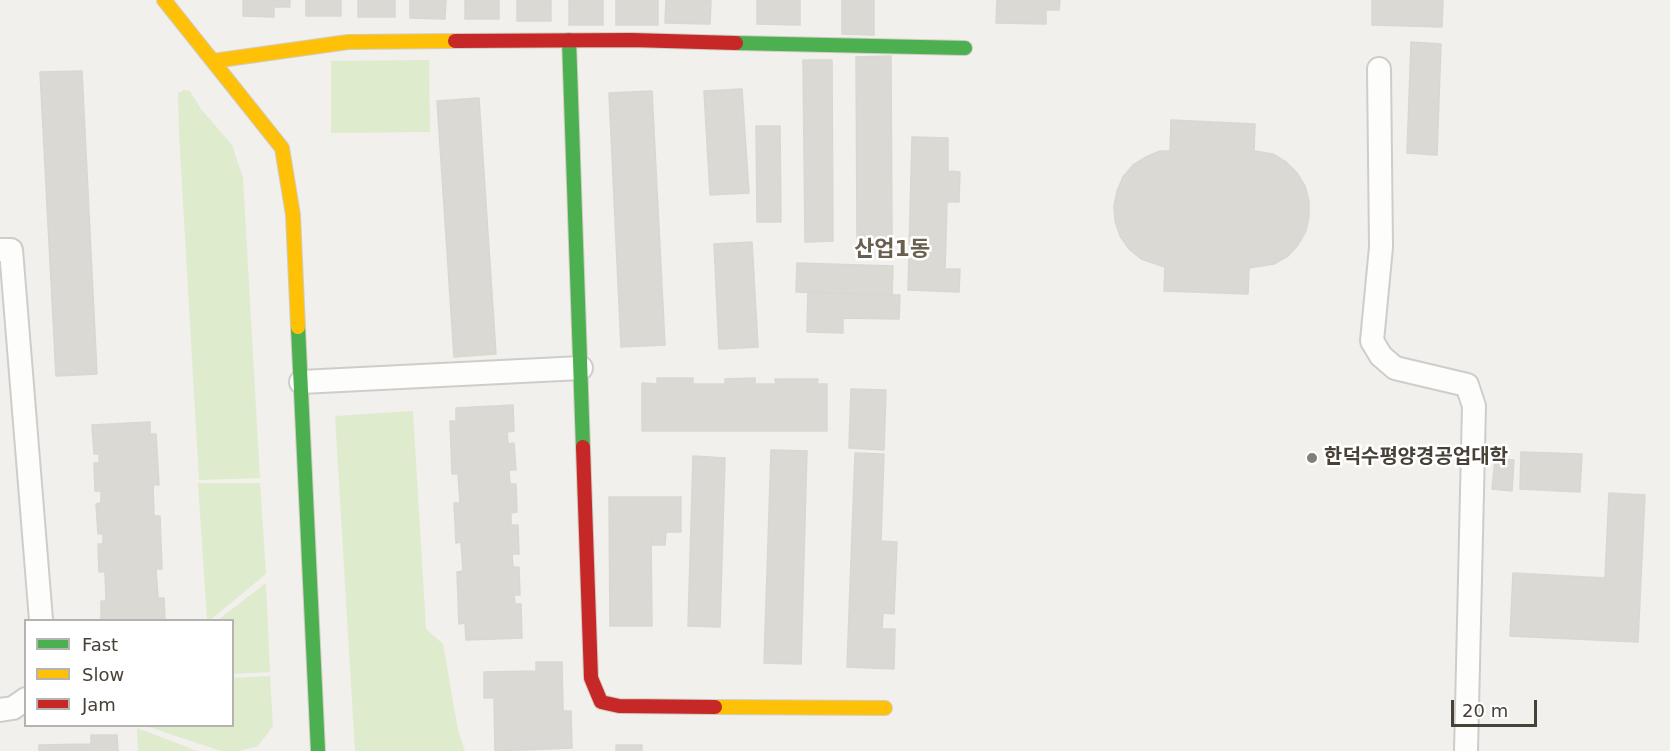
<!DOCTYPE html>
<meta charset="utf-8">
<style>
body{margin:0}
#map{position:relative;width:1670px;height:751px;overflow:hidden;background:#f1f0ec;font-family:"DejaVu Sans",sans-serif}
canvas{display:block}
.legend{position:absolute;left:24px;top:619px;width:210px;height:108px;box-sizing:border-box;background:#fff;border:2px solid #b5b3af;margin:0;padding:8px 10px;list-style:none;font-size:18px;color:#474138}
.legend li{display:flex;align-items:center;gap:12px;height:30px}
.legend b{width:30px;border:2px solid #b5b3af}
.scale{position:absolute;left:1451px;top:700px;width:86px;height:27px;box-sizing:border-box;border:3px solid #474138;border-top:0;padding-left:8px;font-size:18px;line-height:21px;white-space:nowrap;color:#474138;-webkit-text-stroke:4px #fff;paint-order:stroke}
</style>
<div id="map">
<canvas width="1670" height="751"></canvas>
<ul class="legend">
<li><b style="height:8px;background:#4caf50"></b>Fast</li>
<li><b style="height:8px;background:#ffc107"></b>Slow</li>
<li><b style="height:8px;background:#c62828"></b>Jam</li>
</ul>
<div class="scale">20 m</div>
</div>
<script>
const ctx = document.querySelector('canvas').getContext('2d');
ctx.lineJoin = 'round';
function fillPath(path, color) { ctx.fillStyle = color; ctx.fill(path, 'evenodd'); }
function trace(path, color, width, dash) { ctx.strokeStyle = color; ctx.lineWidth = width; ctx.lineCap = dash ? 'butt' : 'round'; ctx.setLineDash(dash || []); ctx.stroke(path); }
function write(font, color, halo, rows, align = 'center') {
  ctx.font = font + ' "DejaVu Sans","Noto Sans KR",sans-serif'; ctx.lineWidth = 5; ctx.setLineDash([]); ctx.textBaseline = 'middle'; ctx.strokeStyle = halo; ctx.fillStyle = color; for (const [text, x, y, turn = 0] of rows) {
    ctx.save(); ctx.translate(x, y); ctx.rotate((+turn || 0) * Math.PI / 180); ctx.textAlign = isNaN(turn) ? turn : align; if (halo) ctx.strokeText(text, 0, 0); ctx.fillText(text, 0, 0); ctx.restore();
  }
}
fillPath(new Path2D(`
 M 429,60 L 430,132 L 331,133 L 331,61 Z
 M 184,90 L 190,91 L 201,109 L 232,145 L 243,178 L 260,478 L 199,480 L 179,133 L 178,93 Z
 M 413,411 L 426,629 L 443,644 L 458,730 L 465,751 L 355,751 L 335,416 Z
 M 198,483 L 260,483 L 266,574 L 210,620 L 207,620 Z
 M 266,583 L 270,672 L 233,674 L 232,620 L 218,620 Z
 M 270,676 L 273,726 L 258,746 L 239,751 L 221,751 L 146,726 L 232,726 L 233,678 Z
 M 137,728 L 197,751 L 138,751 Z`), '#deebcd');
const building = new Path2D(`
 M 243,0 L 290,0 L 290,7 L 274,7 L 274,17 L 243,16 Z
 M 306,0 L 341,0 L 341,16 L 306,16 Z
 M 358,0 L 395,0 L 395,17 L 358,17 Z
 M 410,0 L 446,0 L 445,19 L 410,18 Z
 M 465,0 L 499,0 L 499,19 L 465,19 Z
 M 517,0 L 551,0 L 551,21 L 517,21 Z
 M 569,0 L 603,0 L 603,25 L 569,25 Z
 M 616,0 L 658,0 L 658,25 L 616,25 Z
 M 666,0 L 711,0 L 710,24 L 665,23 Z
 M 757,0 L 800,0 L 800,25 L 757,24 Z
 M 842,0 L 874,0 L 874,35 L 842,34 Z
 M 997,0 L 1060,0 L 1059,10 L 1046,10 L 1046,24 L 996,23 Z
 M 1372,0 L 1443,0 L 1442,27 L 1372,25 Z
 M 1411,42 L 1441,44 L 1437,155 L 1407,153 Z
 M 891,56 L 892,238 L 857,238 L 856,57 Z
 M 803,60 L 832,60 L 833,241 L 805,242 Z
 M 82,71 L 97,374 L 56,376 L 40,72 Z
 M 742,89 L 749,193 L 710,195 L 704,91 Z
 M 652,91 L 665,345 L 621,347 L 609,93 Z
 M 479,98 L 496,354 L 454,357 L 437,101 Z
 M 1171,120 L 1255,124 L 1254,151 L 1273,154 L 1286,162 L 1297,173 L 1305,186 L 1309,201 L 1309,216 L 1306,231 L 1298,245 L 1288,256 L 1274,264 L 1249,268 L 1248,294 L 1164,291 L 1165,267 L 1141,259 L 1129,249 L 1120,236 L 1115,221 L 1114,206 L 1117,191 L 1123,177 L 1133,165 L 1146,157 L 1160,151 L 1170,151 Z
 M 756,126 L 780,126 L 781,222 L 757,222 Z
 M 912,137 L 948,138 L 948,171 L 960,172 L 959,202 L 947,202 L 945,269 L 960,269 L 959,292 L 908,290 Z
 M 752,242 L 758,347 L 719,349 L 714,244 Z
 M 797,263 L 893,266 L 892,295 L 796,292 Z
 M 808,292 L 900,295 L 899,319 L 843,318 L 843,333 L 807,332 Z
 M 657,378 L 693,378 L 693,384 L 725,384 L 725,379 L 755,378 L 755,384 L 776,384 L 775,379 L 818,379 L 817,384 L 827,384 L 827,431 L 642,431 L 642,383 L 657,384 Z
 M 851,389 L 886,390 L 884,450 L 849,448 Z
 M 513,405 L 514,431 L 507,432 L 508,444 L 514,443 L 516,470 L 509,470 L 510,484 L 516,484 L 517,512 L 511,513 L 511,525 L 518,525 L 519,554 L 512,554 L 513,567 L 519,567 L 520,595 L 514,595 L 515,604 L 521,604 L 522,638 L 466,640 L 465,623 L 459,624 L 457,572 L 463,571 L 461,542 L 456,543 L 454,503 L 460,503 L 458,474 L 452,474 L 450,421 L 456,421 L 456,408 Z
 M 150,422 L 150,434 L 156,434 L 159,485 L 153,485 L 154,516 L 160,516 L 162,569 L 156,569 L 158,598 L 164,598 L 165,620 L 101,620 L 101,601 L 106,601 L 105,572 L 99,572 L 98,544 L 103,544 L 103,534 L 98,534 L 96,504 L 101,503 L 101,491 L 95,491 L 94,463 L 99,463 L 99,454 L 94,454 L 92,425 Z
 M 771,450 L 807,451 L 801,664 L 764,663 Z
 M 1521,452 L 1582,454 L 1580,492 L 1520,489 Z
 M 855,453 L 884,454 L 881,541 L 897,542 L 894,614 L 883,613 L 882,629 L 895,629 L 894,669 L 847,667 Z
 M 693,456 L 725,458 L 720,627 L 688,626 Z
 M 1495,459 L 1514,460 L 1512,491 L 1492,489 Z
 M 1609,493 L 1645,495 L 1638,642 L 1510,636 L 1513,573 L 1605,578 Z
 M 609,497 L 681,497 L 681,532 L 651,532 L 652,626 L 610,626 Z
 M 651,532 L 666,532 L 665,545 L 651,545 Z
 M 536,662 L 562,662 L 563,711 L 571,711 L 572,748 L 495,751 L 494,698 L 484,698 L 484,672 L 536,671 Z
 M 91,735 L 117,735 L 118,751 L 39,751 L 39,745 L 91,744 Z
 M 616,745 L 642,745 L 642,751 L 616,751 Z`);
fillPath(building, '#dbd9d4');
trace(building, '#d9d7d2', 1.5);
const street = new Path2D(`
 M 1379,69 L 1381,247 L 1372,341 L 1381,356 L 1395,368 L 1467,385 L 1474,406 L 1466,751
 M 0,250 L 11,250 L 41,620
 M 301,382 L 581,368
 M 0,710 L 13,708 L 26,699`);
const fast = new Path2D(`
 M 569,40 L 583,447
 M 736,43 L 965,48
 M 298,327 L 318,751`);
const slow = new Path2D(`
 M 164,0 L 282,148 L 293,215 L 298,327
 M 213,61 L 348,42 L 455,41
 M 715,707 L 885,708`);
const jam = new Path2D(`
 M 455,41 L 631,40 L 736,43
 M 583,447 L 591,678 L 601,702 L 619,706 L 715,707`);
trace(street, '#cfcdc9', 26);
trace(fast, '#d0cdc3', 16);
trace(slow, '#d0cdc3', 16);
trace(jam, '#d0cdc3', 16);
trace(street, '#fdfdfc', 22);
trace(fast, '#4caf50', 14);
trace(slow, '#ffc107', 14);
trace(jam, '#c62828', 14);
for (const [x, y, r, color] of [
 [1312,458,6,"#827e77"]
]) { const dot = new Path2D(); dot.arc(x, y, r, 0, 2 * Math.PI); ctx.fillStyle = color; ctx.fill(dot); trace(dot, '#fff', 2); }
write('bold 20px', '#474138', '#fff', [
 ["한덕수평양경공업대학",1324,458]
], 'left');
write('bold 22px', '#6a5f4f', '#fff', [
 ["산업1동",892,250]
]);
</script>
